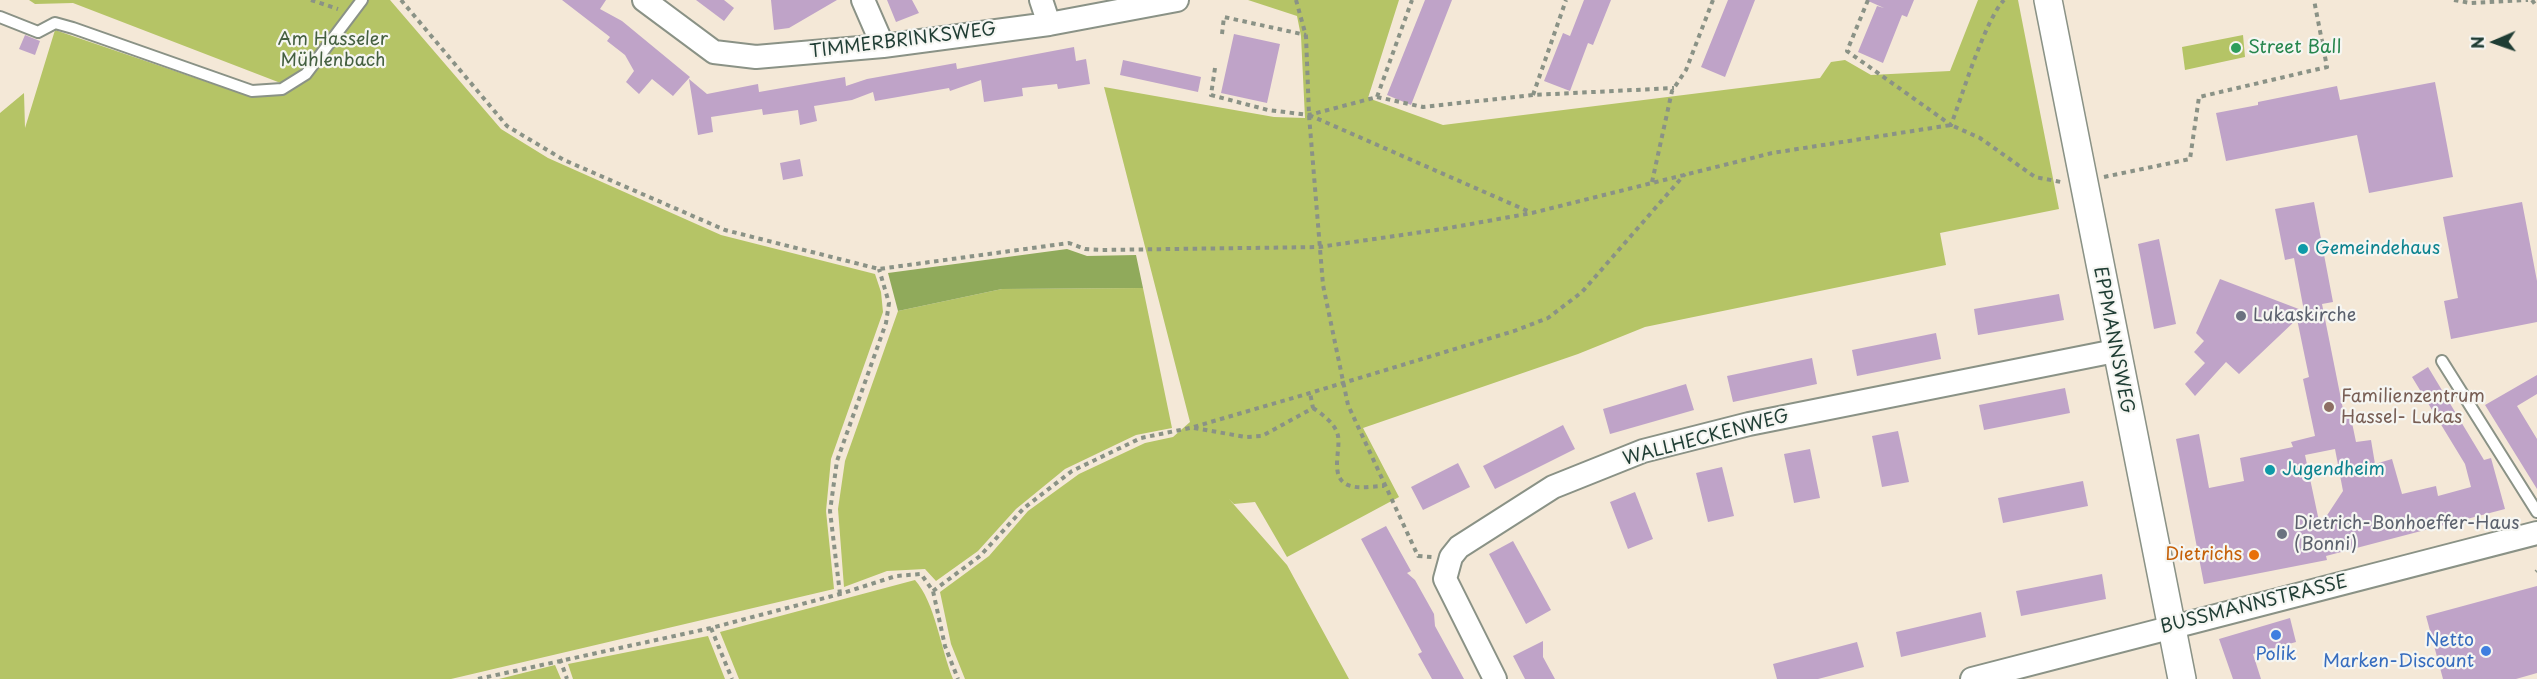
<!DOCTYPE html>
<meta charset="utf-8">
<style>
body{margin:0}
#map{position:relative;width:2537px;height:679px;overflow:hidden;background:#f4e8d7;font-family:"Playpen Sans",sans-serif}
canvas{display:block}
.north{position:absolute;left:2465px;top:12px;width:60px;height:60px;-webkit-text-stroke:4px #f6f6f2;paint-order:stroke;rotate:268deg;font-size:16px;font-weight:700;line-height:24px;text-align:center;color:#1f3d34}
.north::after{content:'';display:block;margin:auto;width:21px;height:27px;background:#1f3d34;clip-path:polygon(50% 0,100% 100%,50% 72%,0 100%)}
</style>
<div id="map">
<canvas width="2537" height="679"></canvas>
<div class="north">N</div>
</div>
<script>
const ctx = document.querySelector('canvas').getContext('2d');
ctx.lineJoin = 'round';
function fillPath(path, color) { ctx.fillStyle = color; ctx.fill(path, 'evenodd'); }
function trace(path, color, width, dash) { ctx.strokeStyle = color; ctx.lineWidth = width; ctx.lineCap = dash ? 'butt' : 'round'; ctx.setLineDash(dash || []); ctx.stroke(path); }
function write(font, color, halo, rows, align = 'center') {
  ctx.font = font + ' "Playpen Sans",sans-serif'; ctx.lineWidth = 4.5; ctx.setLineDash([]); ctx.textBaseline = 'middle'; ctx.strokeStyle = halo; ctx.fillStyle = color; for (const [text, x, y, turn = 0] of rows) {
    ctx.save(); ctx.translate(x, y); ctx.rotate((+turn || 0) * Math.PI / 180); ctx.textAlign = isNaN(turn) ? turn : align; if (halo) ctx.strokeText(text, 0, 0); ctx.fillText(text, 0, 0); ctx.restore();
  }
}
fillPath(new Path2D(`
 M 29,0 L 362,0 L 365,3 L 368,0 L 390,0 L 501,129 L 548,158 L 721,235 L 875,274 L 881,292 L 883,312 L 831,459 L 826,511 L 834,589 L 451,679 L 0,679 L 0,113 L 24,93 L 25,128 L 55,30 L 248,96 L 282,93 L 291,87 L 73,3 L 35,4 Z
 M 1248,0 L 1399,0 L 1368,98 L 1443,125 L 1820,78 L 1831,62 L 1845,60 L 1871,75 L 1950,71 L 1978,0 L 2018,0 L 2059,209 L 1940,233 L 1946,265 L 1645,327 L 1578,354 L 1363,428 L 1399,497 L 1287,557 L 1255,502 L 1234,504 L 1229,499 L 1287,565 L 1349,679 L 965,679 L 951,644 L 940,592 L 989,556 L 1028,511 L 1079,474 L 1145,443 L 1173,437 L 1190,422 L 1104,87 L 1274,117 L 1305,118 L 1301,36 L 1297,16 Z
 M 2243,35 L 2245,57 L 2185,70 L 2182,47 Z
 M 1143,288 L 1172,428 L 1136,435 L 1065,469 L 1016,509 L 978,551 L 936,581 L 925,569 L 887,571 L 844,587 L 838,509 L 845,461 L 898,311 L 1002,289 Z
 M 915,580 C 935,602 941,650 953,679 L 739,679 L 720,632 Z
 M 708,636 L 725,679 L 573,679 L 568,664 Z
 M 555,665 L 561,679 L 499,679 Z`), '#b5c466');
fillPath(new Path2D(`
 M 1067,249 L 1087,256 L 1136,255 L 1143,288 L 1002,289 L 898,311 L 888,273 Z`), '#90aa5b');
fillPath(new Path2D(`
 M 562,0 L 606,0 L 600,9 L 622,21 L 690,77 L 673,96 L 652,79 L 639,94 L 626,82 L 634,71 L 625,55 L 607,41 L 610,37 Z
 M 696,0 L 724,0 L 734,8 L 724,21 Z
 M 771,0 L 837,0 L 789,28 L 774,30 Z
 M 887,0 L 912,0 L 919,13 L 896,22 Z
 M 1425,0 L 1452,0 L 1411,105 L 1387,95 Z
 M 1584,0 L 1611,0 L 1593,45 L 1588,43 L 1570,91 L 1544,81 L 1563,33 L 1570,36 Z
 M 1728,0 L 1755,0 L 1725,77 L 1701,67 Z
 M 1866,0 L 1914,0 L 1907,17 L 1902,15 L 1883,63 L 1858,52 L 1877,6 L 1884,8 Z
 M 1234,34 L 1280,44 L 1267,103 L 1221,93 Z
 M 25,35 L 40,41 L 35,55 L 19,49 Z
 M 1074,47 L 1076,61 L 1086,59 L 1090,84 L 1058,89 L 1057,84 L 1022,88 L 1023,96 L 984,102 L 981,80 L 950,91 L 949,88 L 875,101 L 873,92 L 852,100 L 814,106 L 817,121 L 800,125 L 798,110 L 763,115 L 762,109 L 711,117 L 713,132 L 698,135 L 689,79 L 707,94 L 758,84 L 759,92 L 845,77 L 846,86 L 867,79 L 956,63 L 957,69 Z
 M 1123,60 L 1201,77 L 1198,92 L 1120,75 Z
 M 2435,82 L 2453,177 L 2369,193 L 2357,135 L 2226,161 L 2216,113 L 2258,105 L 2258,102 L 2337,86 L 2340,100 Z
 M 800,159 L 803,176 L 783,180 L 780,163 Z
 M 2314,202 L 2333,302 L 2322,304 L 2344,414 L 2350,413 L 2356,442 L 2371,440 L 2375,464 L 2392,459 L 2402,494 L 2436,486 L 2438,496 L 2471,487 L 2465,464 L 2412,377 L 2428,367 L 2484,460 L 2491,458 L 2505,509 L 2326,556 L 2327,560 L 2204,584 L 2176,439 L 2199,434 L 2209,488 L 2244,481 L 2240,458 L 2293,447 L 2291,442 L 2315,436 L 2303,379 L 2309,377 L 2297,319 L 2239,374 L 2226,362 L 2195,396 L 2185,384 L 2205,363 L 2194,352 L 2204,341 L 2196,333 L 2220,279 L 2304,311 L 2294,258 L 2285,260 L 2275,209 ZM 2335,449 L 2343,491 L 2320,526 L 2305,455 Z
 M 2522,202 L 2537,281 L 2537,322 L 2451,339 L 2444,301 L 2458,298 L 2443,217 Z
 M 2159,239 L 2176,324 L 2154,329 L 2138,244 Z
 M 2059,294 L 2064,320 L 1978,335 L 1974,309 Z
 M 1936,333 L 1941,359 L 1857,376 L 1852,350 Z
 M 1812,358 L 1817,384 L 1733,402 L 1727,376 Z
 M 2537,375 L 2537,394 L 2517,406 L 2537,439 L 2537,489 L 2485,405 Z
 M 1686,384 L 1694,410 L 1610,434 L 1603,409 Z
 M 2065,388 L 2070,413 L 1984,430 L 1979,405 Z
 M 1563,425 L 1575,449 L 1495,489 L 1483,466 Z
 M 1898,431 L 1909,482 L 1882,487 L 1872,436 Z
 M 1810,449 L 1820,498 L 1794,503 L 1784,454 Z
 M 1458,463 L 1470,487 L 1423,510 L 1411,487 Z
 M 1722,467 L 1734,516 L 1708,522 L 1696,473 Z
 M 2083,481 L 2088,506 L 2003,523 L 1998,498 Z
 M 1635,492 L 1653,539 L 1628,549 L 1610,502 Z
 M 1386,526 L 1411,571 L 1407,573 L 1415,580 L 1434,614 L 1435,626 L 1464,679 L 1432,679 L 1418,654 L 1422,652 L 1361,539 Z
 M 1513,541 L 1551,610 L 1526,624 L 1489,554 Z
 M 2102,574 L 2106,599 L 2021,616 L 2016,591 Z
 M 2537,586 L 2537,673 L 2516,679 L 2443,679 L 2426,616 Z
 M 1981,612 L 1986,637 L 1901,657 L 1896,632 Z
 M 2290,618 L 2296,642 L 2253,654 L 2261,679 L 2233,679 L 2219,639 Z
 M 1543,641 L 1543,657 L 1555,679 L 1525,679 L 1513,656 Z
 M 1857,642 L 1864,667 L 1818,679 L 1777,679 L 1773,664 Z`), '#bfa3c8');
const service = new Path2D(`
 M 0,17 L 38,32 L 55,23 L 73,28 L 252,91 L 282,89 L 306,74 L 362,0
 M 2442,361 L 2537,512`);
const minor = new Path2D(`
 M 644,0 L 714,52 L 756,57 L 883,46 L 1049,24 L 1177,0
 M 863,0 L 883,46
 M 1041,0 L 1049,24
 M 1495,679 L 1445,579 L 1451,557 L 1459,547 L 1553,487 L 1643,451 L 1749,424 L 2115,351
 M 1972,679 L 2537,533`);
const tertiary = new Path2D(`
 M 2048,0 L 2182,679`);
trace(service, '#8a9286', 14);
trace(minor, '#8a9286', 26);
trace(tertiary, '#8a9286', 30);
trace(new Path2D(`
 M 311,0 L 338,9
 M 401,0 L 507,126 L 564,160 L 725,230 L 879,269 L 1069,243 L 1085,249 L 1102,250 L 1319,247 L 1443,229 L 1532,213 L 1772,153 L 1951,125 L 1980,138 L 2035,177 L 2061,182
 M 1296,0 L 1306,36 L 1309,115 L 1323,285 L 1348,405 L 1418,556 L 1432,557
 M 1868,0 L 1847,51 L 1951,125 C 1962,96 1985,20 2004,0
 M 2454,0 L 2470,3 L 2528,0
 M 2532,0 L 2537,7
 M 1222,34 L 1224,17 L 1306,35
 M 1215,68 L 1211,95 L 1268,110 L 1309,115 L 1377,97 L 1412,0
 M 1533,95 L 1566,0
 M 1377,97 L 1423,107 L 1533,95 L 1674,88
 M 1309,115 L 1530,212
 M 2104,177 L 2190,159 L 2199,97 L 2327,67 L 2314,0
 M 1652,182 L 1672,91 L 1686,70 L 1713,0
 M 1313,408 C 1322,414 1336,424 1338,436 C 1341,451 1328,480 1351,486 C 1361,489 1374,486 1384,486
 M 1194,428 L 1246,437 L 1262,436 L 1313,408 L 1310,393
 M 2536,572 L 2537,571
 M 933,591 L 980,556 L 1024,508 L 1072,471 L 1141,438 L 1190,428 L 1310,393 L 1514,331 L 1548,318 L 1582,292 L 1685,174
 M 840,594 L 830,511 L 837,461 L 886,323 L 889,303 L 879,269
 M 711,628 L 732,679
 M 560,659 L 567,679
 M 478,679 L 711,628 L 840,594 L 896,576 L 921,574 L 933,591 L 945,646 L 958,679`), '#8a9286', 4, [4.5, 4.5]);
trace(service, '#fff', 10);
trace(minor, '#fff', 22);
trace(tertiary, '#fff', 27);
for (const [x, y, r, color] of [
 [2236,48,6,"#2e9e5b"],
 [2303,249,6,"#0f9aa8"],
 [2241,316,6,"#6b7280"],
 [2329,407,6,"#8d6e63"],
 [2270,470,6,"#0f9aa8"],
 [2282,534,6,"#6b7280"],
 [2254,555,6,"#e8710a"],
 [2276,635,6,"#3f7fe0"],
 [2486,651,6,"#3f7fe0"]
]) { const dot = new Path2D(); dot.arc(x, y, r, 0, 2 * Math.PI); ctx.fillStyle = color; ctx.fill(dot); trace(dot, '#f6f6f2', 2); }
write('18px', '#445f40', '#f6f6f2', [
 ["Am Hasseler",333,40],
 ["Mühlenbach",333,61]
]);
write('18px', '#1f3d34', '#f6f6f2', [
 ["TIMMERBRINKSWEG",903,41,-7],
 ["EPPMANNSWEG",2113,340,79],
 ["WALLHECKENWEG",1706,438,-15],
 ["BUSSMANNSTRASSE",2254,605,-14]
]);
write('18px', '#27864d', '#f6f6f2', [
 ["Street Ball",2248,48]
], 'left');
write('18px', '#0d838f', '#f6f6f2', [
 ["Gemeindehaus",2315,249],
 ["Jugendheim",2282,470]
], 'left');
write('18px', '#5b616d', '#f6f6f2', [
 ["Lukaskirche",2253,316],
 ["Dietrich-Bonhoeffer-Haus",2294,524],
 ["(Bonni)",2294,545]
], 'left');
write('18px', '#785e54', '#f6f6f2', [
 ["Familienzentrum",2341,397],
 ["Hassel- Lukas",2341,418]
], 'left');
write('18px', '#c56008', '#f6f6f2', [
 ["Dietrichs",2242,555]
], 'right');
write('18px', '#366cbe', '#f6f6f2', [
 ["Netto",2474,641],
 ["Marken-Discount",2474,662],
 ["Polik",2276,655,"center"]
], 'right');
</script>
